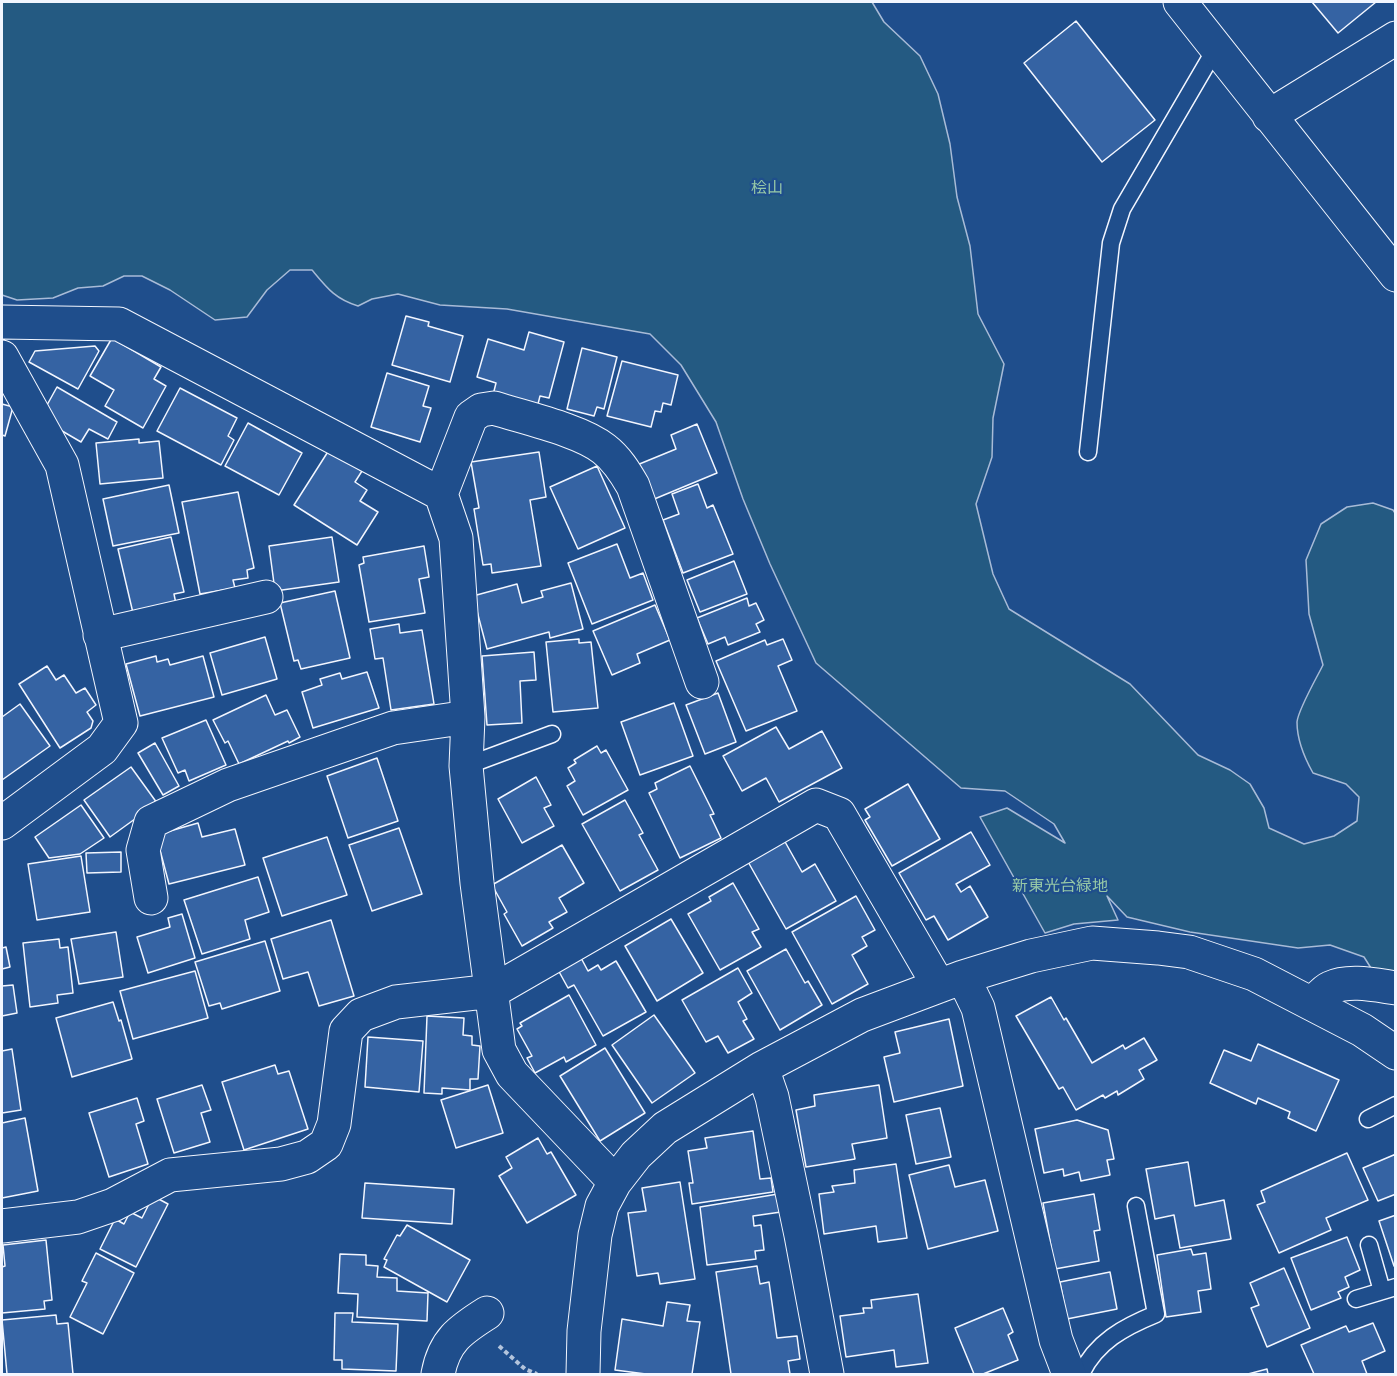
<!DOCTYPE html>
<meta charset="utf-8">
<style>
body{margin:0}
#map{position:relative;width:1397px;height:1376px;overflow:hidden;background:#1f4e8c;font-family:Ubuntu,sans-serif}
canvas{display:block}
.frame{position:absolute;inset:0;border:3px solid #f2f6ff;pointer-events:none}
</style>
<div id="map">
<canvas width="1397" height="1376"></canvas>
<div class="frame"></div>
</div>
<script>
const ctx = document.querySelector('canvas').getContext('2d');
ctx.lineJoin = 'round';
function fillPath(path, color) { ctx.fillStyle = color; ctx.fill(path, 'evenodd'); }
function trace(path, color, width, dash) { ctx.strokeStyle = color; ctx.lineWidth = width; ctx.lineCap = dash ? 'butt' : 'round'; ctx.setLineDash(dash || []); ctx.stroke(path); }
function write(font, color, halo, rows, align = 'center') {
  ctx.font = font + ' Ubuntu,"Noto Sans JP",sans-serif'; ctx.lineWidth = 4.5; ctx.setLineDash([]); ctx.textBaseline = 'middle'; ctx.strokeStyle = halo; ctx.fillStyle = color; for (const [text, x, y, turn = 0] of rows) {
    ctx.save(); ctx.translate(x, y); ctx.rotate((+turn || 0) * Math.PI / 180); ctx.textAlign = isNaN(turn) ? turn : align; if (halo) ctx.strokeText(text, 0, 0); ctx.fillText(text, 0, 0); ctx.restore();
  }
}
const green = new Path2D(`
 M 2,2 L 872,2 L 884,22 L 920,56 L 938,94 L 950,144 L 957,197 L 970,246 L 978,314 L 1004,364 L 993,418 L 992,457 L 976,504 L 993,574 L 1009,609 L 1130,684 L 1198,755 L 1230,770 L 1250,784 L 1264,808 L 1269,828 L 1304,844 L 1334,836 L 1357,821 L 1359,797 L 1346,784 L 1313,773 C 1304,757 1297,741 1297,722 C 1298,710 1317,677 1323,665 L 1309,614 L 1306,560 L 1321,524 L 1347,507 L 1373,503 L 1393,510 L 1395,513 L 1395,980 L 1376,976 L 1364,957 L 1330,945 L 1298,948 L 1190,932 L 1127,917 L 1107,896 L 1118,920 L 1074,924 L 1045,933 L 980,817 L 1007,808 L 1065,843 L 1054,824 L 1005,791 L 961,788 L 816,663 L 770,564 L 743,499 L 716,422 L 681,365 L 650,334 L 507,309 L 440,305 L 398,294 L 372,299 L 358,306 C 335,299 327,288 312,270 L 290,270 L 267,290 L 247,317 L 215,320 L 170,290 L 142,276 L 124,276 L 103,286 L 78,288 L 53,298 L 17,300 L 2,295 Z`);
fillPath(green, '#245a82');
trace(green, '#a8bbd7', 1.5);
const building = new Path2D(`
 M 1312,2 L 1376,2 L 1338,33 Z
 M 1076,21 L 1155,120 L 1102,162 L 1024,63 Z
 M 406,316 L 429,322 L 428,326 L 463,336 L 450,382 L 392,365 Z
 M 529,332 L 564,342 L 549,398 L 540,396 L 536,412 L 492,399 L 496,383 L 477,377 L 488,339 L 524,350 Z
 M 112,338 L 161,367 L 154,379 L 166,386 L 143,428 L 105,406 L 114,390 L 90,376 Z
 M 95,346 L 99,351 L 78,389 L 29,362 L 35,351 Z
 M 582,348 L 617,357 L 604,409 L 597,407 L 594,416 L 567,409 Z
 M 622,361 L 678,375 L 671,405 L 663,403 L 661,412 L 655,411 L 651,427 L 607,416 Z
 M 387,373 L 429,386 L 423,406 L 431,408 L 420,442 L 371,427 Z
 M 57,387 L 117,422 L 108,439 L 89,429 L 81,442 L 57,428 L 47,405 Z
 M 180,388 L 237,418 L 228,436 L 234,440 L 221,465 L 157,431 Z
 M 2,404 L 13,407 L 5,436 L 2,435 Z
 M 248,423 L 302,453 L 279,495 L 225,466 Z
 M 697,424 L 717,473 L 652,500 L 637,465 L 676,449 L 671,435 Z
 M 139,439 L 139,443 L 159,441 L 163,478 L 100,484 L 96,443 Z
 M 329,450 L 362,471 L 355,482 L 367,490 L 360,501 L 378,512 L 357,545 L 294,505 Z
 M 539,452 L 546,497 L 530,500 L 541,566 L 492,573 L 491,564 L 483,565 L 474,509 L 479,508 L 471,462 Z
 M 597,466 L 625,528 L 578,549 L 550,487 Z
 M 698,484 L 707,508 L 713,505 L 733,554 L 683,573 L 663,520 L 679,514 L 672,494 Z
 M 169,485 L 179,533 L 113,546 L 103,499 Z
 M 238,492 L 254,568 L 247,570 L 248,578 L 233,580 L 235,588 L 200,594 L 182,502 Z
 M 171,537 L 184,592 L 174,594 L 176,604 L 133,613 L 118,549 Z
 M 332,537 L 339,582 L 275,591 L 269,546 Z
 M 617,544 L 630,578 L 643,573 L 653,600 L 592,624 L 568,563 Z
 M 424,546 L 429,577 L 419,579 L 425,613 L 369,622 L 359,565 L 364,563 L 363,557 Z
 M 734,561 L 747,594 L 700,612 L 687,580 Z
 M 571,583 L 583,629 L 550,638 L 549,632 L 487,649 L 473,596 L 517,584 L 522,603 L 543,597 L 541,591 Z
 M 335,591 L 350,658 L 301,669 L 298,660 L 294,661 L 280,603 Z
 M 747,598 L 749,606 L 756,603 L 764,620 L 756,624 L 760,632 L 728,645 L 725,637 L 708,644 L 697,618 Z
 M 655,605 L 670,640 L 637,654 L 640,663 L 612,675 L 593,631 Z
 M 399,624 L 400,633 L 422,630 L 434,704 L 391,710 L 383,658 L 375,659 L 370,629 Z
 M 265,637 L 277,679 L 222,695 L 210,653 Z
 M 579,639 L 579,643 L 591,642 L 598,708 L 553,712 L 546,642 Z
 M 783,639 L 792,660 L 778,666 L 797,711 L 746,731 L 716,661 L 765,640 L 767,645 Z
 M 534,652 L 536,680 L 520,681 L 522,723 L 487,725 L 482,656 Z
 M 156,656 L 157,662 L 168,659 L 170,665 L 203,656 L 214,697 L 140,716 L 126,664 Z
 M 47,666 L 56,680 L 64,675 L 76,693 L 85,688 L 96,705 L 87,712 L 93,721 L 91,728 L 60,748 L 19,684 Z
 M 367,672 L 379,708 L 313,728 L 302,692 L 322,685 L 320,679 L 340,673 L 342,679 Z
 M 718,693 L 736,742 L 705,754 L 686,705 Z
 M 266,695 L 275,715 L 287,710 L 300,737 L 289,743 L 288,741 L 239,764 L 228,741 L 225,743 L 213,720 Z
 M 674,703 L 693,756 L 640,775 L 621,722 Z
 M 20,704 L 50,746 L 2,780 L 2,717 Z
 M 206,720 L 226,765 L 189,781 L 185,770 L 178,773 L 162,738 Z
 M 776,727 L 789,749 L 822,731 L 842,768 L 779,802 L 766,778 L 742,791 L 723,756 Z
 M 155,743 L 179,786 L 163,795 L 138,753 Z
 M 597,746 L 601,753 L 606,750 L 628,790 L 583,815 L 567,786 L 575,781 L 568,768 L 576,763 L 574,760 Z
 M 377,758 L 398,821 L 348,838 L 327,776 Z
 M 690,766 L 714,814 L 710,815 L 721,838 L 680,858 L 649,793 L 657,789 L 655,783 Z
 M 131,767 L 157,803 L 110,837 L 84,800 Z
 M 536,777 L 551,805 L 544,808 L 554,826 L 522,843 L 498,799 Z
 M 908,784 L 940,839 L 892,866 L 865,820 L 870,817 L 865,809 Z
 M 625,800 L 643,833 L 639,835 L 658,870 L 620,891 L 582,824 Z
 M 81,805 L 104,838 L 80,854 L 49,858 L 35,837 Z
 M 198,823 L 202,837 L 235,829 L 245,865 L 169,884 L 156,835 Z
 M 399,828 L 422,894 L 372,911 L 349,845 Z
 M 971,832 L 990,865 L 956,884 L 961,892 L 970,886 L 988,917 L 948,940 L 934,916 L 926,920 L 899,873 Z
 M 327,837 L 347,895 L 282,916 L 263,858 Z
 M 784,840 L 802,872 L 815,864 L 836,901 L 786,929 L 747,860 Z
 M 562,845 L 584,883 L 559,898 L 567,912 L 549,922 L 553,928 L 522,946 L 504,914 L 507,912 L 492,885 Z
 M 121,852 L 121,872 L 87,873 L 86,853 Z
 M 81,856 L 90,912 L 37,920 L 28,864 Z
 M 258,877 L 269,912 L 245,920 L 250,939 L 202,954 L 184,900 Z
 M 733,883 L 759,929 L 752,932 L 761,947 L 720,970 L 688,914 L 711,901 L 709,897 Z
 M 856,896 L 875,930 L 862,937 L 867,946 L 852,955 L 868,984 L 832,1004 L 792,932 Z
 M 182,914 L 195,958 L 148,973 L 137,937 L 170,927 L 168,918 Z
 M 671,919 L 703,973 L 657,1001 L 625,946 Z
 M 331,920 L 354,996 L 319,1006 L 308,972 L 283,979 L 271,939 Z
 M 116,932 L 123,977 L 79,984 L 71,939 Z
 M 59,939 L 60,948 L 68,947 L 73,993 L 57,995 L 58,1003 L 30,1007 L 23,943 Z
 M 265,941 L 280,991 L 222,1009 L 220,1003 L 209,1006 L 195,962 Z
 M 6,947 L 10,967 L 2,969 L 2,948 Z
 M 786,949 L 805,983 L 808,981 L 822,1005 L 780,1030 L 747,971 Z
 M 580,956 L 588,971 L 598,965 L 601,970 L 616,961 L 646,1012 L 603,1036 L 574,985 L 568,988 L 557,968 Z
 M 738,968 L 752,993 L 738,1002 L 747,1019 L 743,1021 L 754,1039 L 728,1053 L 718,1036 L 706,1042 L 682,1000 Z
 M 195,971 L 208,1018 L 133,1039 L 120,991 Z
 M 13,985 L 17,1013 L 2,1016 L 2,986 Z
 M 569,995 L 596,1045 L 566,1062 L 564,1057 L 535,1073 L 527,1058 L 532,1056 L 517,1029 L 522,1026 L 520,1023 Z
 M 1051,997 L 1064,1020 L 1066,1018 L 1092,1063 L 1123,1045 L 1125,1049 L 1144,1038 L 1157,1060 L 1139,1070 L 1144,1079 L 1118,1095 L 1117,1091 L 1105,1098 L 1103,1095 L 1076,1110 L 1063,1087 L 1059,1089 L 1016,1016 Z
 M 113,1002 L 119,1021 L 121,1020 L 132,1059 L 72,1077 L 56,1018 Z
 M 654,1015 L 695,1073 L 652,1103 L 612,1045 Z
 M 427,1016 L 464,1018 L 463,1035 L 472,1036 L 472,1045 L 480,1046 L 478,1079 L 470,1079 L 470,1090 L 442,1088 L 442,1094 L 424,1093 Z
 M 949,1019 L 963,1086 L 894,1102 L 884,1057 L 900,1053 L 895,1032 Z
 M 368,1037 L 423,1041 L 419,1092 L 365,1087 Z
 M 1258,1044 L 1339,1080 L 1316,1131 L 1288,1118 L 1290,1112 L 1258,1098 L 1256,1104 L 1210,1083 L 1224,1050 L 1251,1061 Z
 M 605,1048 L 645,1113 L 600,1141 L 560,1076 Z
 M 12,1049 L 21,1110 L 2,1113 L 2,1051 Z
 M 275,1065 L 278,1074 L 289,1071 L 308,1129 L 244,1150 L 222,1082 Z
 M 202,1085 L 211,1110 L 201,1113 L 210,1142 L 174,1153 L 157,1099 Z
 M 488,1085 L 503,1133 L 456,1148 L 441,1100 Z
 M 879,1085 L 887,1138 L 852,1144 L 855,1159 L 806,1167 L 796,1110 L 815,1106 L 814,1095 Z
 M 137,1098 L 144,1121 L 136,1124 L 148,1164 L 109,1177 L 89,1113 Z
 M 940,1108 L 951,1157 L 916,1164 L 906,1115 Z
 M 25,1118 L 38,1191 L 2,1198 L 2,1123 Z
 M 1077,1120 L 1108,1130 L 1114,1159 L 1107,1160 L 1110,1175 L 1081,1181 L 1079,1172 L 1064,1176 L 1063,1169 L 1044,1173 L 1035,1129 Z
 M 753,1131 L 760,1179 L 771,1178 L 773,1192 L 692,1204 L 689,1183 L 693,1183 L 688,1151 L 707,1148 L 705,1138 Z
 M 538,1138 L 547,1154 L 551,1152 L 576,1195 L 527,1223 L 499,1176 L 512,1168 L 506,1157 Z
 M 1347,1153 L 1368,1200 L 1326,1218 L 1331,1230 L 1279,1253 L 1257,1205 L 1265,1202 L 1261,1191 Z
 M 1396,1154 L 1396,1194 L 1378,1201 L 1363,1168 Z
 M 1188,1162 L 1195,1206 L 1224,1200 L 1231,1239 L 1180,1248 L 1174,1215 L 1155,1219 L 1146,1169 Z
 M 896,1164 L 907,1238 L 878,1242 L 876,1226 L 824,1234 L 819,1194 L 834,1192 L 832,1186 L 855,1183 L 854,1170 Z
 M 949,1165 L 955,1187 L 985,1180 L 998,1231 L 928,1249 L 909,1175 Z
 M 680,1182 L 695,1279 L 660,1284 L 658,1273 L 637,1276 L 628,1213 L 646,1211 L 642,1188 Z
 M 365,1183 L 454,1189 L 452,1224 L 362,1218 Z
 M 778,1194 L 781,1212 L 753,1216 L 754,1226 L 761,1225 L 764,1250 L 755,1251 L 756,1259 L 707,1265 L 700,1207 Z
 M 1094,1194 L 1100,1230 L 1094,1231 L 1099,1261 L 1055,1269 L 1043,1203 Z
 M 153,1196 L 168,1204 L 136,1267 L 100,1249 L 115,1219 L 124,1224 L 130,1212 L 142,1218 Z
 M 1396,1215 L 1396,1266 L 1394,1266 L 1379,1221 Z
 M 407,1225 L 470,1260 L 447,1302 L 384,1267 L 387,1260 L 384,1259 L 397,1235 L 400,1236 Z
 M 1347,1237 L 1360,1270 L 1345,1277 L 1349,1287 L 1338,1292 L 1341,1298 L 1311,1310 L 1291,1258 Z
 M 46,1240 L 52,1300 L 44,1301 L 45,1309 L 2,1313 L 2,1267 L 5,1266 L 3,1245 Z
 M 1191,1249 L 1193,1255 L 1206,1253 L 1211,1289 L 1198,1291 L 1201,1312 L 1166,1317 L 1157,1255 Z
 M 96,1253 L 134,1273 L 103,1334 L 70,1317 L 87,1283 L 82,1281 Z
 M 340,1254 L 366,1255 L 366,1265 L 378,1266 L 377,1277 L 397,1278 L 397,1291 L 428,1293 L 427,1321 L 357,1317 L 358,1294 L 338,1293 Z
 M 757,1266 L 760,1284 L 769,1282 L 777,1338 L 797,1336 L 800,1359 L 788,1361 L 790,1374 L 731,1374 L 716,1272 Z
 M 1284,1268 L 1310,1328 L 1267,1347 L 1251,1308 L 1259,1305 L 1250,1283 Z
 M 1110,1272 L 1117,1309 L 1067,1319 L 1060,1282 Z
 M 918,1294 L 928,1363 L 896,1367 L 894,1350 L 846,1357 L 840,1316 L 864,1313 L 863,1308 L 872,1308 L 871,1300 Z
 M 667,1302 L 690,1305 L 687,1321 L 700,1322 L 692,1374 L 646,1374 L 615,1370 L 622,1319 L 663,1326 Z
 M 1003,1308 L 1013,1332 L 1008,1335 L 1018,1360 L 983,1374 L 974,1374 L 955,1328 Z
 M 335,1313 L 353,1313 L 352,1322 L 398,1324 L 396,1371 L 342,1369 L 342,1360 L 334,1360 Z
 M 56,1315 L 57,1324 L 68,1323 L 73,1374 L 7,1374 L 2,1320 Z
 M 1373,1323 L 1385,1351 L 1362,1361 L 1367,1374 L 1314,1374 L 1301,1345 L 1346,1326 L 1349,1332 Z
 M 1267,1369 L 1268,1374 L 1248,1374 Z`);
fillPath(building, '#3563a3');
trace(building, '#f2f6ff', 1.5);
const service = new Path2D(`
 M 1088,452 L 1111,243 L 1122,209 L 1216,48
 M 466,766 L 552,734
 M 1368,1119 L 1396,1105
 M 1369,1245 L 1382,1291
 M 1356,1299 L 1396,1287
 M 1081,1374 C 1096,1342 1124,1327 1156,1314 L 1136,1206`);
const minor = new Path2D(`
 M 1180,2 L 1396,275
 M 1269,116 L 1396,38
 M 2,322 L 119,324 L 441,494
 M 2,357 L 62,465 L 121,723 L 102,749 L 2,823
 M 100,635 L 266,597
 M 151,898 L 143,850 L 151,822 L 228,785 L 393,728 L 468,717
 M 963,977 L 978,1008 L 1056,1340 L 1069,1374
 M 1313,1004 C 1318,999 1323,991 1330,988 C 1349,979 1375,985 1396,988
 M 762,1068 L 772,1097 L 801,1235 L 827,1374
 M 615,1182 L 512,1074 L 499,1050 L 477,883 L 466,766 L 468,717 L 456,538 L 441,494 L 471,417 L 481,410 L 494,408 C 525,418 580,430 604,449 C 617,459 625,472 633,486 L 702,682
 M 2,1226 L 78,1217 L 113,1205 L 170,1175 L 281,1164 L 307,1157 L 326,1144 L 334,1124 L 346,1031 L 361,1015 L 396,1002 L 493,991 L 816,805 L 839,814 L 939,986
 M 438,1374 C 444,1341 460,1330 487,1313
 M 583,1374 L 584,1331 L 595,1235 L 602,1206 L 615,1182 L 636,1155 L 665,1128 L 762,1068 L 862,1015 L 963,977 L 1031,956 L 1092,943 L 1158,948 L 1189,952 L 1254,974 L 1362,1030 L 1396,1053`);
trace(service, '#f2f6ff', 19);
trace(minor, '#f2f6ff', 35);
trace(new Path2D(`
 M 499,1346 L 525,1369 L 537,1374`), '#b3c4dc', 4, [4.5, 3]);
trace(service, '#1f4e8c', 16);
trace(minor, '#1f4e8c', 33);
write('16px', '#97c8a6', '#1f4e8c', [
 ["桧山",767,188],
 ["新東光台緑地",1060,886]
]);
</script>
